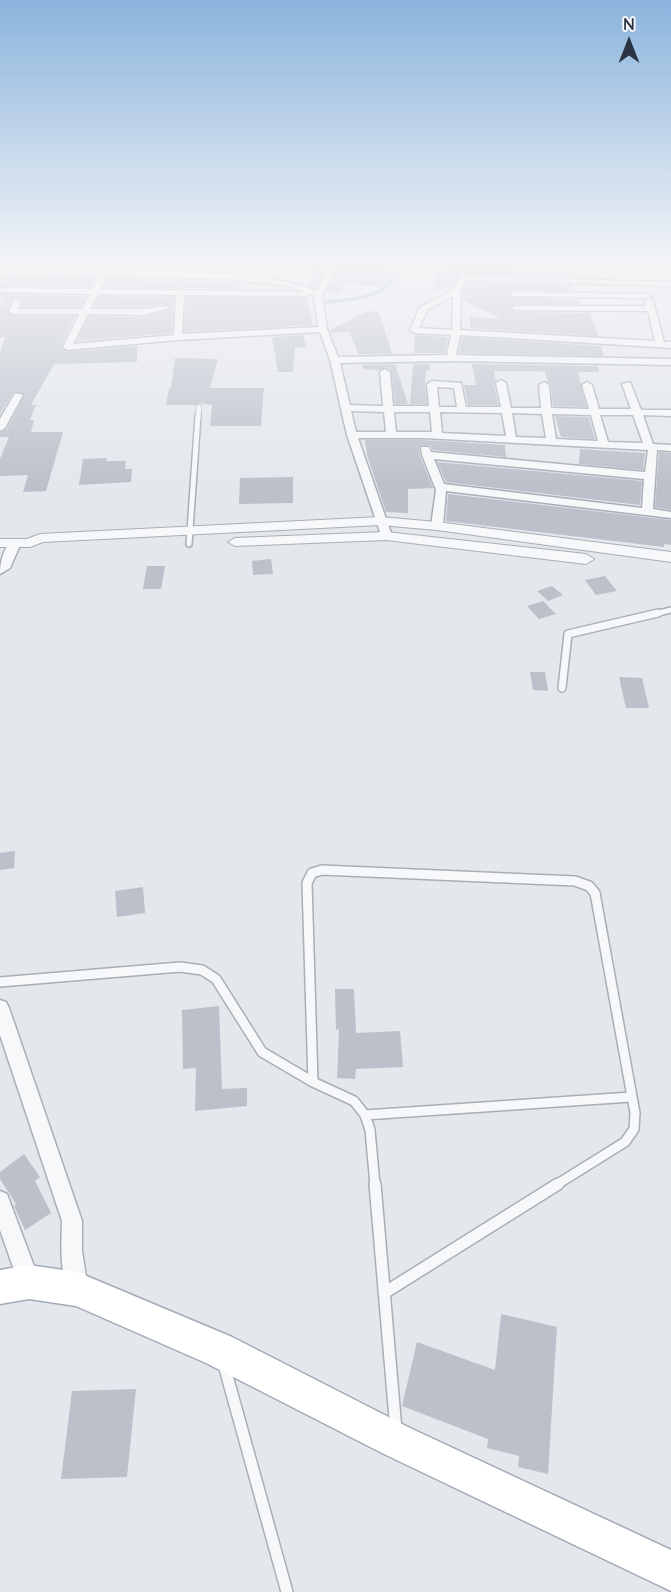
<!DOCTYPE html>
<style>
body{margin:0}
#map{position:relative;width:671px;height:1592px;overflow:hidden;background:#e4e7ec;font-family:Quicksand,sans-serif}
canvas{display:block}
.north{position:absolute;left:599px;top:12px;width:60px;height:60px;-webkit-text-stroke:4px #f4f6f9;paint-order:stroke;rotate:0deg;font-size:16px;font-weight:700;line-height:24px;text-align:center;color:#2b3445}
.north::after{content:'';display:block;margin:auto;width:21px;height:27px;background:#2b3445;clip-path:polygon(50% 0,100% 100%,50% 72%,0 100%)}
</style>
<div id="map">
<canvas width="671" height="1592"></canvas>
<div class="north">N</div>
</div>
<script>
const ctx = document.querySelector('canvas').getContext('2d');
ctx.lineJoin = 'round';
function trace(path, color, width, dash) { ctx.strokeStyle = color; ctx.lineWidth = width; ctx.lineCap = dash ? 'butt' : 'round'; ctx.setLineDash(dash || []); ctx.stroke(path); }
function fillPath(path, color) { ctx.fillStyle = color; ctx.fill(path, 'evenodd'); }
trace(new Path2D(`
 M 324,302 C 355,300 392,297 403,263`), '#9fb4cc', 3);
fillPath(new Path2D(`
 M 11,263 L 42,263 L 40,266 L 70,267 L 73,263 L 88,263 L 85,269 L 8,268 Z
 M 313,263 L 320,263 L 322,278 L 315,288 L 308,286 Z
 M 332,263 L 388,264 L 385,270 L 403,270 L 382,287 L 346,284 L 340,293 L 327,292 L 334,279 Z
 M 452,263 L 492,263 L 497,268 L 566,269 L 569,277 L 460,274 L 453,285 L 434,292 L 437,269 L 454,266 Z
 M 3,276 L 94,279 L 91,287 L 0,286 Z
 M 107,279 L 147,280 L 146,283 L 175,283 L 177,280 L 243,283 L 240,289 L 104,287 Z
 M 467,282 L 572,285 L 574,291 L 515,290 L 509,295 L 512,298 L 577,299 L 582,304 L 515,304 L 509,309 L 515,312 L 590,313 L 598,336 L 470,328 L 470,317 L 502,319 L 464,301 L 463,291 Z
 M 0,294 L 86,296 L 81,307 L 21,307 L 23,301 L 14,298 L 7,310 L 13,316 L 75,316 L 61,346 L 66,352 L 137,346 L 137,362 L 54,364 L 31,405 L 36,405 L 30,420 L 34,420 L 31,432 L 63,432 L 46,491 L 23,492 L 28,475 L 0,476 L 0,459 L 9,437 L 0,437 L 0,433 L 7,429 L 25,394 L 14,391 L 0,414 L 0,352 L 5,337 L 0,337 L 0,307 L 6,297 L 0,297 Z
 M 99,296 L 174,297 L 172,333 L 77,341 L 89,316 L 144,317 L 172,309 L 166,304 L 144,307 L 94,307 Z
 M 186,297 L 307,298 L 313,325 L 184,332 Z
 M 368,311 L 379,312 L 392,354 L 358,354 L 350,332 L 331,333 L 330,330 Z
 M 303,335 L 306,347 L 295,348 L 293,372 L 278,372 L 272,337 Z
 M 415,335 L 448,337 L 445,353 L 414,353 Z
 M 462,337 L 601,346 L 604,356 L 459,353 Z
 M 175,358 L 218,359 L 210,388 L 264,388 L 261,426 L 210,426 L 212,405 L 199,403 L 195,405 L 166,405 L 169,388 L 171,388 Z
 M 395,364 L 408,404 L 395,404 L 391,370 L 386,367 L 380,370 L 363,369 L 362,365 Z
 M 413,364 L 429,364 L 430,370 L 426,370 L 425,384 L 427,404 L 410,404 Z
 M 472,364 L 598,366 L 599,372 L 578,372 L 586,407 L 553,406 L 551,385 L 548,382 L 545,372 L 533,371 L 494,371 L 496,380 L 494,383 L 498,405 L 468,405 L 464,385 L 476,385 Z
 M 555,416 L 589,417 L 595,439 L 561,437 Z
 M 365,440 L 424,440 L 505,445 L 506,457 L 433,450 L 430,445 L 419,446 L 420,456 L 433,488 L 408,489 L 408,513 L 386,512 L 367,455 Z
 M 580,449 L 645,453 L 643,470 L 579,464 Z
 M 659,452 L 671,453 L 671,510 L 655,507 Z
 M 107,458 L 106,461 L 126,461 L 125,469 L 132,469 L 131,482 L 79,485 L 83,459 Z
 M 437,462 L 642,481 L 640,505 L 446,482 Z
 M 293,477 L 293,503 L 239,504 L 240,478 Z
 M 448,494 L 671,520 L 671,545 L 664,544 L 664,547 L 446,521 Z
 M 271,559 L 273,574 L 253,575 L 252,561 Z
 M 147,566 L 165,566 L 161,589 L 143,589 Z
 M 605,576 L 617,591 L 596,595 L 585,580 Z
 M 552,586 L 563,595 L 548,601 L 537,591 Z
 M 543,601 L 556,614 L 539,619 L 527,606 Z
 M 530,672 L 545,672 L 548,691 L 533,690 Z
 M 619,677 L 642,678 L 649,708 L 626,708 Z
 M 15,851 L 14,868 L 0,870 L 0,853 Z
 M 143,887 L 145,913 L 117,917 L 115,891 Z
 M 335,989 L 354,989 L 356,1033 L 400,1031 L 403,1067 L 356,1069 L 355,1079 L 337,1078 L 339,1029 L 336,1030 Z
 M 219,1006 L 222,1089 L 247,1088 L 247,1106 L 195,1111 L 196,1068 L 183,1069 L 182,1010 Z
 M 24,1154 L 40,1177 L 35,1181 L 51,1213 L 25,1230 L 14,1206 L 16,1204 L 0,1179 L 0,1172 Z
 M 501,1314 L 557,1327 L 548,1474 L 518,1467 L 519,1456 L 487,1448 L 488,1439 L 402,1406 L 417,1342 L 495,1370 Z
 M 136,1389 L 127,1477 L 61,1479 L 72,1391 Z`), '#bbc0ca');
const serviceFar4 = new Path2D(`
 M 198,418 L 199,407`);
const serviceFar3 = new Path2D(`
 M 189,544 L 198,416
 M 651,615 L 671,610`);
const serviceFar2 = new Path2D(`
 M 562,688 L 568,634 L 658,613`);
const serviceFar1 = new Path2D(`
 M 0,982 L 180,967 L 202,970 L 216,979 L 262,1052 L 313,1082 L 354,1101 L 365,1115 L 370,1130 L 375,1185
 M 313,1082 L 307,883 L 312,873 L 322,870 L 575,881 L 589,886 L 595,893 L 635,1113 L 634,1129 L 625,1142 L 556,1185
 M 365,1115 L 631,1097`);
const service = new Path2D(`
 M 375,1184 L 396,1430
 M 384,1293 L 558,1184
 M 224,1365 L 287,1592`);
const minor = new Path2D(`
 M 105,263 L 113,263 L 108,272 C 171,273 259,267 316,291 L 324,279 L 322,263 L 330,263 L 332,279 L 322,295 L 327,329 L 338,357 L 447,355 L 451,335 L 414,333 L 410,330 L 420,307 L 454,289 L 460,276 L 463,276 L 671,282 L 671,286 L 466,280 L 461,290 L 460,330 L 655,341 L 648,311 L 515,310 L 511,308 L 515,306 L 646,306 L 645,301 L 649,299 L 653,301 L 664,342 L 671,342 L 671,348 L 460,335 L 456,355 L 671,359 L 671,365 L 451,361 L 340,363 L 350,405 L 383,406 L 380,372 L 385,369 L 390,372 L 393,406 L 429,406 L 427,384 L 432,381 L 461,383 L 466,407 L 501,407 L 496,383 L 501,380 L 506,383 L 511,408 L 541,408 L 539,385 L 544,382 L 549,385 L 551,408 L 589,409 L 582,385 L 587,382 L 592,385 L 599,409 L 631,409 L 622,384 L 630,382 L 641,410 L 671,410 L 671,416 L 643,415 L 653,444 L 671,445 L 671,451 L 657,450 L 653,509 L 671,512 L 671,518 L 446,491 L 443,526 L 437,529 L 433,528 L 431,526 L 436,490 L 422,455 L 421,447 L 429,447 L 431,452 L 645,472 L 648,450 L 424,438 L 358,438 L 392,536 L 390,538 L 382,538 L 347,435 L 330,360 L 320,332 L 178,340 L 67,350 L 63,347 L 79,314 L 13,314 L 9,311 L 14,300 L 17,300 L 21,302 L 18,309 L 82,309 L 90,294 L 0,292 L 0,288 L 92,289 L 98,277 L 0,274 L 0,270 L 101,272 ZM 106,277 L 224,279 L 290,286 L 303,292 L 100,289 ZM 98,294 L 176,295 L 174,335 L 73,344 L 88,314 L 144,315 L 170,308 L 166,306 L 144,309 L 90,309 ZM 310,294 L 314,296 L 318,327 L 182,334 L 184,295 L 306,296 ZM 453,296 L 452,330 L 419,328 L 427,310 ZM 437,387 L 454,388 L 457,407 L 439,407 ZM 351,411 L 384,412 L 386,432 L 356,432 ZM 394,412 L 430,412 L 432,432 L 396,432 ZM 440,412 L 502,413 L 506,436 L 442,433 ZM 512,413 L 542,414 L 546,438 L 516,437 ZM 552,414 L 591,415 L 598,441 L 556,439 ZM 600,415 L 633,415 L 643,443 L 608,442 ZM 434,459 L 644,479 L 642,508 L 444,484 Z
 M 494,263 L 582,263 L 586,265 L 582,267 L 497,266 Z
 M 647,263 L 671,263 L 671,267 Z
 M 515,292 L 648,294 L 652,296 L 648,298 L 512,296 L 511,294 Z
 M 15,393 L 23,395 L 5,428 L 0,431 L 0,419 Z
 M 15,540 L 21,543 L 10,568 L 0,574 C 0,562 4,544 15,540 Z
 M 0,1000 L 6,1002 L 9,1008 L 82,1221 L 82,1251 L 88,1289 L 85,1297 L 77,1300 L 69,1297 C 60,1273 61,1246 62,1221 L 0,1035 Z
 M 0,1191 L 7,1194 L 40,1282 L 37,1290 L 29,1293 L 21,1290 L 0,1230 Z`);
const tertiary = new Path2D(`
 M 380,517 L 437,522 L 671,552 L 671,562 L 437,530 L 380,525 L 43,542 L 30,547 L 0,547 L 0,539 L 27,539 L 40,534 Z
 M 386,532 L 586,554 L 594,559 L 586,564 L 386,540 L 235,546 L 228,542 L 235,538 Z`);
const primary = new Path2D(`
 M 29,1265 L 77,1272 L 232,1337 L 410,1428 L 671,1550 L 671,1591 L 384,1454 L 206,1363 L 76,1306 L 29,1299 L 0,1304 L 0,1270 Z`);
trace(serviceFar4, '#a9aeb7', 6);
trace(serviceFar3, '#a9aeb7', 8);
trace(serviceFar2, '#a9aeb7', 10);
trace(serviceFar1, '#a9aeb7', 12);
trace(service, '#a9aeb7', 14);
trace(minor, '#a9aeb7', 3);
trace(tertiary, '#a9aeb7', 2);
trace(primary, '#a3abb8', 3);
trace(serviceFar4, '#f7f8fa', 4.5);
trace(serviceFar3, '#f7f8fa', 5);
trace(serviceFar2, '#f7f8fa', 7);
trace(serviceFar1, '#f7f8fa', 9);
trace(service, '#f7f8fa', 11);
fillPath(minor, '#f7f8fa');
fillPath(tertiary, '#f7f8fa');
fillPath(primary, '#fff');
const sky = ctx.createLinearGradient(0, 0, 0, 486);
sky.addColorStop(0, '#8bb4dd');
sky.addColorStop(0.54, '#f3f4f6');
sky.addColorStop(1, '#f3f4f600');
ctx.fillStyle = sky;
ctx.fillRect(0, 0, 671, 486);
</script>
